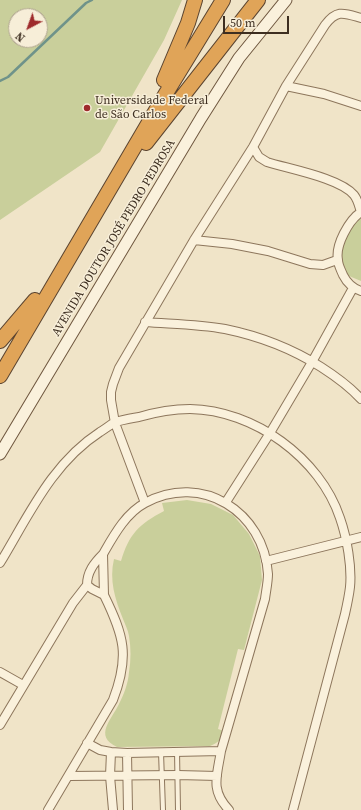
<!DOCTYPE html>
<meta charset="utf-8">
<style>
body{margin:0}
#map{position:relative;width:361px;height:810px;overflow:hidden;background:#f0e4c8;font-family:"Source Serif 4",serif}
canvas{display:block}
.north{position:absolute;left:8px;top:8px;width:40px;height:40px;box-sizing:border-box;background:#f7eed8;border:1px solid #ada18e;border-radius:50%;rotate:221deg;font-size:11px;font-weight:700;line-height:16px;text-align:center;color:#3d2e20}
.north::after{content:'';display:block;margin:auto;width:14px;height:18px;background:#9e2a2b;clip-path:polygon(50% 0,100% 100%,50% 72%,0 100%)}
.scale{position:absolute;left:223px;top:16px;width:66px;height:18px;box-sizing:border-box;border:2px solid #3d2e20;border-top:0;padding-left:5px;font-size:12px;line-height:14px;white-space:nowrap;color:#3d2e20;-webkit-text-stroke:3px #f7eed8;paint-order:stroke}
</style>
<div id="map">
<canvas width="361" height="810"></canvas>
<div class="north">N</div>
<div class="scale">50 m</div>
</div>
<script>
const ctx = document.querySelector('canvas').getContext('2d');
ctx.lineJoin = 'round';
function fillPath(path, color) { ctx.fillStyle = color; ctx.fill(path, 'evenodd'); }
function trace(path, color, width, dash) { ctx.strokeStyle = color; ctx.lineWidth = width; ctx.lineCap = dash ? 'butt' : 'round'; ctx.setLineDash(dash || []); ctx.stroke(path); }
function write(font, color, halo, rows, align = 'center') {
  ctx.font = font + ' "Source Serif 4",serif'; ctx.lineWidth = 3; ctx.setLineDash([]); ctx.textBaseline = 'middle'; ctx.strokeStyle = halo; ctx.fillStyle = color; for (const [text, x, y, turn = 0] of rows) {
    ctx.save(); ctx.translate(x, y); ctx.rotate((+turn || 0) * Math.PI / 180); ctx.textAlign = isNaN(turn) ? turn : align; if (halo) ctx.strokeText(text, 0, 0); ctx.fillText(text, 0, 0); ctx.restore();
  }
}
fillPath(new Path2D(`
 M 0,0 L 182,0 L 164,40 L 100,152 L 0,220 ZM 16,16 L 40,16 L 40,40 L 16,40 Z
 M 361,217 L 361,281 L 349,276 L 343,270 L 340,262 L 345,234 Z
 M 187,500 L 211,504 L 233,515 L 249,534 L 260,556 L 262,580 L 244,650 L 238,649 L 218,729 L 224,731 C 222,739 218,743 210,746 L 117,747 C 93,736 112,719 119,704 C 124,694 128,684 129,672 C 131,660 131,648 129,636 C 128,630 125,624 123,619 C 115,599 109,580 114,559 L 121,561 C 129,534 139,524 164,511 L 162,503 Z`), '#c9cf9b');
trace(new Path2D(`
 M 0,81 L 8,77 L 86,3 L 92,0`), '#6f938a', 2.5);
const lane = new Path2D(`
 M 177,751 L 178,810
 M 161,752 L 163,810`);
const street = new Path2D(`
 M 286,86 L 324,94 L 361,106
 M 253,147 L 259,157 L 267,162 C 289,169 340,178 354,195 C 358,200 359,206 361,212
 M 361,212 C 349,220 335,245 338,260 C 338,265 341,270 343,275 C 347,283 352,288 361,291
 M 194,240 L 232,244 L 268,251 L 310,264 L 323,265 L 337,260
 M 145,322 C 171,324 199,324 225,329 C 259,336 291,348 321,367 C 335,376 350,387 361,399
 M 226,502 L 270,433 L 312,362 L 353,288
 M 145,503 L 115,423 L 111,400 L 111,392 L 113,384 L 119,368 L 194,240 L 253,147 L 286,86 L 325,25 C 337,9 344,13 361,18
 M 103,554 C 114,535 126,513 145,503 C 202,472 264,512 268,574 C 268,582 266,591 265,599 L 221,751 C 217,776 210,790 229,810
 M 103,554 L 104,595 L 92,589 L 87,585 C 87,572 94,563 103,554 Z
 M 266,561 L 361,537
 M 0,563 C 29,515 52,463 100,432 C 105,429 110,425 115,422 C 123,420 131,418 139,417 C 156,412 172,409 190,409 C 254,410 320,458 340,518 C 347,538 352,567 350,587 C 349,596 347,605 345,614 L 293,810
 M 0,672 L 23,685
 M 0,725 L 73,603 L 87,585
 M 87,743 L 100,750 L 111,752 L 127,753 L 221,751
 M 111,752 L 110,776 L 113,810
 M 127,753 L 128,810
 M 69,776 L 178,775 L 217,776
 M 48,810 L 113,700 C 130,656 124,636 104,595`);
const secondary = new Path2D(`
 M 0,454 L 201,118 L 239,58 L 286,0`);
const highway = new Path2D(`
 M 164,80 L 188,23 L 195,0
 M 146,143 L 258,0
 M 0,341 L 35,300
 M 0,376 L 165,95 L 223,0`);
trace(lane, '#8d765c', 6);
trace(street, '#8d765c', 10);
trace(secondary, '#6f573f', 13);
trace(highway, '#5b4430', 16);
trace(lane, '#faf1dc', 4);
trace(street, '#faf1dc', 8);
trace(secondary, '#faf1dc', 11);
trace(highway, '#e0a458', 14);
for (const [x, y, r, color] of [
 [87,108,4,"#9e2a2b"]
]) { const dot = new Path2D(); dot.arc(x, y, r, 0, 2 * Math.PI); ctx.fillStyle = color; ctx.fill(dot); trace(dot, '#f7eed8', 1.5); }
write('12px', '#3d2e20', '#f7eed8', [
 ["Universidade Federal",95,101],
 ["de São Carlos",95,115]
], 'left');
write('12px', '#3d2e20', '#f7eed8', [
 ["AVENIDA DOUTOR JOSÉ PEDRO PEDROSA",114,238,-59]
]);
</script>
